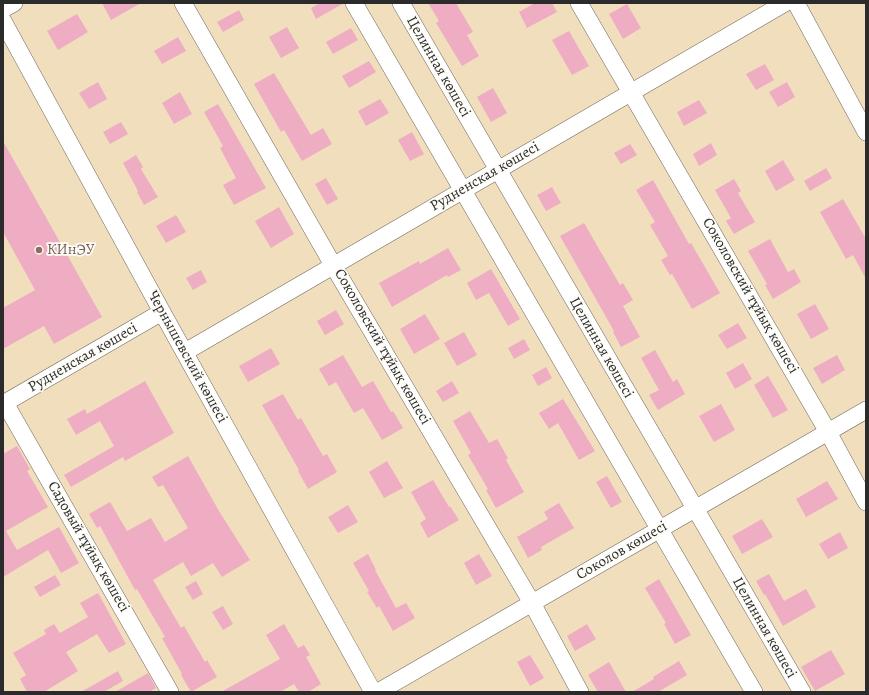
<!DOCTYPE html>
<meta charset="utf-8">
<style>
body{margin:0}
#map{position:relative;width:869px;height:695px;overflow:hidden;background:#f0debd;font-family:Alegreya,serif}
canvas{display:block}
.frame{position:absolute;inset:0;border:4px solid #2b2b2b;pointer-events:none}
</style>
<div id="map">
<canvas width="869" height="695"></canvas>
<div class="frame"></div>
</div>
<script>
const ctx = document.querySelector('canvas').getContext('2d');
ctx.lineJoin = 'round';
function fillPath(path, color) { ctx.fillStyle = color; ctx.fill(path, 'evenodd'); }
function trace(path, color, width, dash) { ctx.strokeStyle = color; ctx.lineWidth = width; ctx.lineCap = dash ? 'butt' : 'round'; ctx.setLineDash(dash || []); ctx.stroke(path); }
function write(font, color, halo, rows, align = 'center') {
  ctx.font = font + ' Alegreya,serif'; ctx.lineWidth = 3.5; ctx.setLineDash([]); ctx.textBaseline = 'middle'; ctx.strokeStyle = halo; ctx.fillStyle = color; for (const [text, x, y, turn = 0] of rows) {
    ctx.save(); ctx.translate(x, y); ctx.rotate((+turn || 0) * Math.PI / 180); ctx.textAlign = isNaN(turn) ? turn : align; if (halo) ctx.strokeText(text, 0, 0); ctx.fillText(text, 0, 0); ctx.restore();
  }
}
fillPath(new Path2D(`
 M 102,3 L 141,3 L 111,20 Z
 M 320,3 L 344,3 L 316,19 L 311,8 Z
 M 428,3 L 456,3 L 473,32 L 467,35 L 479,56 L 462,66 L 436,23 L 439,21 Z
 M 535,3 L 552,3 L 557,12 L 527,28 L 519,12 Z
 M 627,4 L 641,28 L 623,39 L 609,14 Z
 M 239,10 L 244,20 L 223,32 L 217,22 Z
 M 77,14 L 88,32 L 58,50 L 47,31 Z
 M 287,27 L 299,48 L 281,58 L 269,37 Z
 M 351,28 L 358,40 L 333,54 L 326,42 Z
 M 569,31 L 589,66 L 572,75 L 552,40 Z
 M 178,37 L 186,51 L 162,64 L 154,51 Z
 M 369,61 L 376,72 L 349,88 L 342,76 Z
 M 765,64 L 774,80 L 756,90 L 746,74 Z
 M 274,73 L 311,135 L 323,128 L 332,144 L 302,161 L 284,130 L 281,132 L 254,84 Z
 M 98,82 L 107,99 L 89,109 L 79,93 Z
 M 787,82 L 795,97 L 778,107 L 769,92 Z
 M 493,88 L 507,113 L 491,122 L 477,97 Z
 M 180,92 L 192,114 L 174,124 L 162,103 Z
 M 380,99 L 389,113 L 366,126 L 358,111 Z
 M 699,100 L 707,113 L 684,126 L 677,112 Z
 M 218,104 L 266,188 L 234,205 L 223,185 L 236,178 L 220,148 L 223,146 L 204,112 Z
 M 121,122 L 128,134 L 110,144 L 103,132 Z
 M 412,132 L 424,154 L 410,161 L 398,140 Z
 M 3,141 L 102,317 L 54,344 L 44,326 L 3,349 L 3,308 L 35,290 L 3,232 Z
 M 711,143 L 717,155 L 699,166 L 693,154 Z
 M 630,144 L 637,155 L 621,164 L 614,153 Z
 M 136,155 L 143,167 L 141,169 L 158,197 L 144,205 L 137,192 L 138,191 L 123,163 Z
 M 783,160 L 795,180 L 776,191 L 765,171 Z
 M 826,168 L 832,178 L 810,191 L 804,181 Z
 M 326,178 L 338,199 L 327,205 L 315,184 Z
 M 734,179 L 741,191 L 738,193 L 755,222 L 734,234 L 726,221 L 731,218 L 715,190 Z
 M 653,180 L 689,244 L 691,243 L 720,293 L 692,309 L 672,274 L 670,275 L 661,260 L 668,256 L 650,225 L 655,222 L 636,190 Z
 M 552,187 L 561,203 L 546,211 L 537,195 Z
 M 843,199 L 866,239 L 866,279 L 853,255 L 846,259 L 820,212 Z
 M 279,207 L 294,234 L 271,248 L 255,221 Z
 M 176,215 L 186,232 L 166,243 L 156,226 Z
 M 584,223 L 620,285 L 623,283 L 633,300 L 623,306 L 640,337 L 621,347 L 613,332 L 614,331 L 560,236 Z
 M 770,239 L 788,272 L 794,269 L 801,282 L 773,299 L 765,285 L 767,284 L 748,251 Z
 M 448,248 L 461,270 L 448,277 L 447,275 L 392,307 L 379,283 L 419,261 L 420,264 Z
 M 491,269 L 520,319 L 508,326 L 489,293 L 476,300 L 467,283 Z
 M 201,270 L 207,282 L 193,290 L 186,278 Z
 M 815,304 L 829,329 L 811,339 L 797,314 Z
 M 336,310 L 344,324 L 325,335 L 317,321 Z
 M 425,314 L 440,339 L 414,354 L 400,329 Z
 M 738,323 L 747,338 L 727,349 L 718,335 Z
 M 464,332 L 477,355 L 457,366 L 444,343 Z
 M 524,339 L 530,350 L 514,359 L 508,348 Z
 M 271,348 L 280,364 L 248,382 L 239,366 Z
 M 655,350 L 673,382 L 677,379 L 685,394 L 658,410 L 649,395 L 659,390 L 641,358 Z
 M 343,355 L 362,387 L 373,381 L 391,412 L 393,411 L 403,428 L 382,440 L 363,408 L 354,413 L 336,382 L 329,386 L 319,369 Z
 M 837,355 L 845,370 L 822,384 L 813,368 Z
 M 743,363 L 752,379 L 735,389 L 726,373 Z
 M 546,367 L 552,378 L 538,386 L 532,375 Z
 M 768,376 L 788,410 L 773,418 L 754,385 Z
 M 145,381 L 174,433 L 125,461 L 123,457 L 71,487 L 64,475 L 114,446 L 100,421 L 76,435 L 67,419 L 85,409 L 87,414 Z
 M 452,381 L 459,393 L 443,402 L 436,391 Z
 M 283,394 L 298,420 L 301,418 L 323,456 L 327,454 L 337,472 L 308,489 L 298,471 L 299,470 L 262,405 Z
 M 563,399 L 595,451 L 579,460 L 558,423 L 549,429 L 539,413 Z
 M 721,404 L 735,430 L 714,442 L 699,416 Z
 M 470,411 L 489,443 L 497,439 L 508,458 L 506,460 L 524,492 L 496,508 L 486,490 L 488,489 L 468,455 L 471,453 L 453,421 Z
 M 17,446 L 30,469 L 27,471 L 48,507 L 6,531 L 17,550 L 59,527 L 79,563 L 61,573 L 48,550 L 3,577 L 3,454 Z
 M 188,456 L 219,511 L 250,560 L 222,577 L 213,563 L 191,576 L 183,562 L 153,580 L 181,628 L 184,626 L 205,662 L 207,660 L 217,677 L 191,692 L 181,675 L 182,674 L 162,638 L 165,637 L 137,589 L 135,590 L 100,526 L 97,528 L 89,514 L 110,502 L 127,531 L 151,518 L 165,542 L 188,528 L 163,485 L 158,487 L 152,477 Z
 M 387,461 L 403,488 L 384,498 L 369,472 Z
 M 607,476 L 622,502 L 611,508 L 596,482 Z
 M 433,480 L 449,507 L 450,506 L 459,520 L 428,538 L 420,523 L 426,519 L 411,492 Z
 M 827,481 L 838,499 L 806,517 L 796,499 Z
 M 559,503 L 574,528 L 541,547 L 542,550 L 528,558 L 517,537 L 548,519 L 544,512 Z
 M 348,505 L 358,522 L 338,533 L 328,517 Z
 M 762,519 L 773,537 L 742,554 L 732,536 Z
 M 840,532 L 848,548 L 828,559 L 819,544 Z
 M 368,554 L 376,570 L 375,570 L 396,608 L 406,603 L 415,618 L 393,631 L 379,606 L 377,608 L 367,592 L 369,591 L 353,563 Z
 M 479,554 L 492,576 L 476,585 L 464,563 Z
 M 769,574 L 784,601 L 806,589 L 816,607 L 783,626 L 765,594 L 764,595 L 756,581 Z
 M 55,575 L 61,585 L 40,597 L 34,587 Z
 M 659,579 L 691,635 L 675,644 L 664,624 L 666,623 L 645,588 Z
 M 196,581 L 203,594 L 193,600 L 185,587 Z
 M 98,593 L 126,644 L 109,653 L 97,634 L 66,652 L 78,671 L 44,692 L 27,692 L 20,679 L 26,675 L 13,653 L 46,634 L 44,630 L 54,624 L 60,633 L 88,617 L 80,603 Z
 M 223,606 L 233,624 L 223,630 L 212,612 Z
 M 284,624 L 298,648 L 304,645 L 310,655 L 306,657 L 321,684 L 308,692 L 299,692 L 294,684 L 280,692 L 221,692 L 280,659 L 266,635 Z
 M 587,624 L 596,639 L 575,651 L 567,636 Z
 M 831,650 L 845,674 L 815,691 L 801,667 Z
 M 530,655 L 544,678 L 530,686 L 517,662 Z
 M 679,661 L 687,675 L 658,692 L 632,692 L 654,679 L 653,677 Z
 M 609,662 L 626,692 L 598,692 L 588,675 Z
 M 118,671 L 123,681 L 104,692 L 81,692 Z
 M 148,673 L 156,688 L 149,692 L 115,692 Z`), '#efadc4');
const minor = new Path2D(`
 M 183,3 L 333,265 L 532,603 L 580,692
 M 354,3 L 754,692
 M 401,3 L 802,692
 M 579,3 L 828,432 L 866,502
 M 796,3 L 866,132
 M 3,9 L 14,3
 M 3,21 L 162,312 L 373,692
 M 185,352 L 785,3
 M 5,403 L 170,692
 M 3,404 L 162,312
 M 378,692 L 866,410`);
trace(minor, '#706a5e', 18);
trace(minor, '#fff', 17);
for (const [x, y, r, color] of [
 [39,250,4,"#8d6e63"]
]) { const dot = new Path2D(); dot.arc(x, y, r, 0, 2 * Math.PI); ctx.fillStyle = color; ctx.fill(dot); trace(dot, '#fdfcf7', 1.5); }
write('15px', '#2b2b2b', '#fdfcf7', [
 ["Целинная көшесі",438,67,60],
 ["Рудненская көшесі",485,177,-30],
 ["Соколовский тұйық көшесі",750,296,60],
 ["Соколовский тұйық көшесі",382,347,60],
 ["Целинная көшесі",601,348,60],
 ["Чернышевский көшесі",187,357,61],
 ["Рудненская көшесі",83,358,-30],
 ["Садовый тұйық көшесі",88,547,60],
 ["Соколов көшесі",622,551,-30],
 ["Целинная көшесі",764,628,60]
]);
write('15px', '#785e54', '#fdfcf7', [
 ["КИнЭУ",47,250]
], 'left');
</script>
